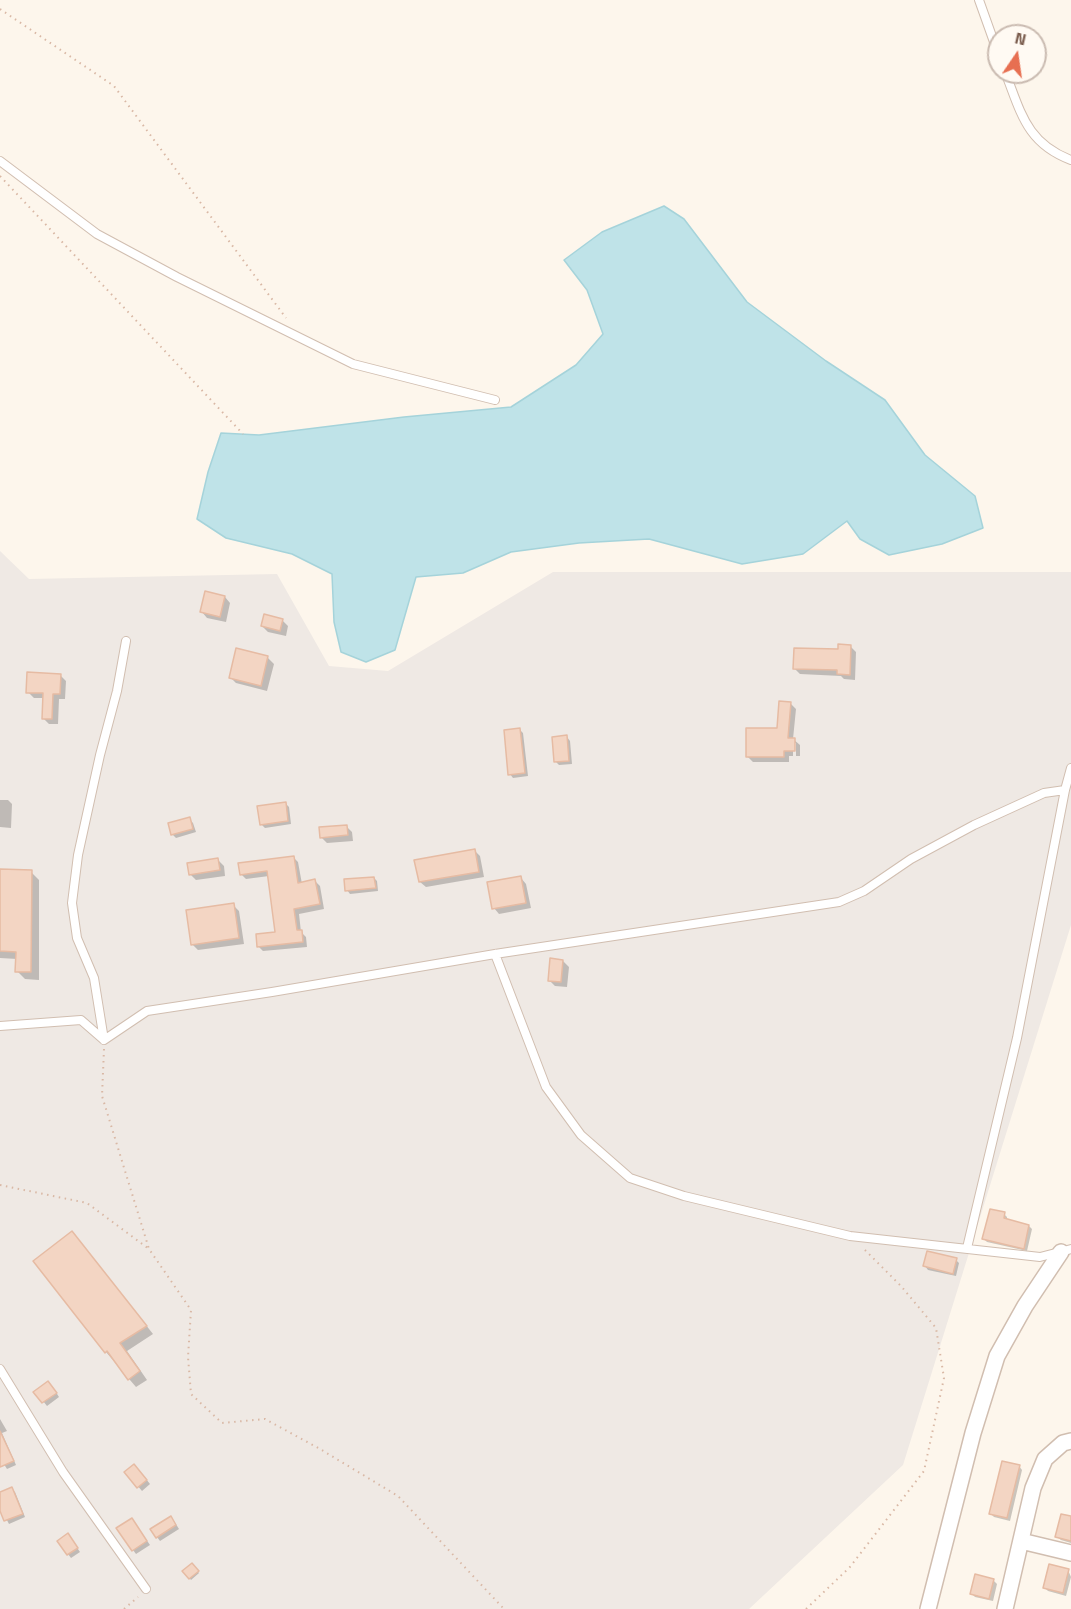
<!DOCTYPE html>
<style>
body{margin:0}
#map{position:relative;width:1071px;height:1609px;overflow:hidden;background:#fdf6ec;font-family:"Titillium Web",sans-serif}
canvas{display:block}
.north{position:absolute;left:987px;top:24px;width:60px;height:60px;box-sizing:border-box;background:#fffaf3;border:2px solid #cabbb1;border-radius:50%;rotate:13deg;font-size:16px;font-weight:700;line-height:24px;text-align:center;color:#7a5c4d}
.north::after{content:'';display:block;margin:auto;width:21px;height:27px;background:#e76f51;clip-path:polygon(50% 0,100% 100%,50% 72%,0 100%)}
</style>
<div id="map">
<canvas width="1071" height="1609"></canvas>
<div class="north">N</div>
</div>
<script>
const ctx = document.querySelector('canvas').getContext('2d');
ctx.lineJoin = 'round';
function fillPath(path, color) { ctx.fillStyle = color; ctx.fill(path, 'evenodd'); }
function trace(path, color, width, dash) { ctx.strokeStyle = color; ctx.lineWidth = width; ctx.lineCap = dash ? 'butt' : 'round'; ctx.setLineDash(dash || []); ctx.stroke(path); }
fillPath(new Path2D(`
 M 0,551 L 29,579 L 277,574 L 329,666 L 388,671 L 553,572 L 1071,572 L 1071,925 L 903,1465 L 749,1609 L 0,1609 Z`), '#efe9e4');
const water = new Path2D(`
 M 664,206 L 684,219 L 747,302 L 826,361 L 885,400 L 925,455 L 975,496 L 983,528 L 942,544 L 889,555 L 860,539 L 847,521 L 803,554 L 742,564 L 649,539 L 579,543 L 511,552 L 463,573 L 416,577 L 395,650 L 366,662 L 341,652 L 334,622 L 332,574 L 292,554 L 226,538 L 197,519 L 208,472 L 221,433 L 259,435 L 404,417 L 511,407 L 576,365 L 603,334 L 587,290 L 564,260 L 602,232 Z`);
fillPath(water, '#bfe3e8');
trace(water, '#a5d3da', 1.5);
fillPath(new Path2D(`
 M 225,597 L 230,603 L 226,622 L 207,618 L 202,612 Z
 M 282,620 L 288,626 L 286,636 L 268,632 L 262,626 Z
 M 850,646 L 856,652 L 855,680 L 844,679 L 841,676 L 800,674 L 795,669 Z
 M 237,650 L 268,658 L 274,664 L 267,691 L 236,683 L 230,677 Z
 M 60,675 L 66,681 L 65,699 L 59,699 L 58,724 L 49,724 L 43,718 L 44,698 L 34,698 L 28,692 Z
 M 790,703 L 796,709 L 793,739 L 800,745 L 800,756 L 796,756 L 796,743 L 793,743 L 793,756 L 789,756 L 789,762 L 753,762 L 747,756 L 778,729 Z
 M 520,730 L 523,733 L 528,776 L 513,778 L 510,774 Z
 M 567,737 L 570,741 L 572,764 L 559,765 L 555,761 Z
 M 0,800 L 8,800 L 12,804 L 11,828 L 0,827 Z
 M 285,803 L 289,807 L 291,824 L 265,828 L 262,825 Z
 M 189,819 L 193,823 L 196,832 L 176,838 L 172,834 Z
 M 346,826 L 352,832 L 353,841 L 327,843 L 321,837 Z
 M 474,850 L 480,856 L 484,877 L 426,887 L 420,882 Z
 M 293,857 L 298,862 L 302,884 L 315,881 L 320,886 L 324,909 L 299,914 L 301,932 L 306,937 L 307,947 L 263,951 L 258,946 L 277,933 L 269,876 L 246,879 L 241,874 Z
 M 218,860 L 224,866 L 225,876 L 196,880 L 190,874 Z
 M 0,870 L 31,872 L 39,880 L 39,980 L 25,979 L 17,971 L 17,959 L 0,958 Z
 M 374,878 L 377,881 L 378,891 L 350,894 L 347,890 Z
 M 521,878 L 526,884 L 531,908 L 499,914 L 494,908 Z
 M 233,905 L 239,911 L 244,944 L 198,950 L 192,944 Z
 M 563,961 L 569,967 L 567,987 L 555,986 L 549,980 Z
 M 1004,1214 L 1007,1217 L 1007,1220 L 1029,1226 L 1032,1229 L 1027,1251 L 987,1242 L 984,1239 Z
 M 79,1240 L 153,1334 L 127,1351 L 147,1380 L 136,1387 L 106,1352 Z
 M 956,1260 L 959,1263 L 956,1276 L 928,1270 L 925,1266 Z
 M 52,1386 L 59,1397 L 47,1406 L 36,1392 Z
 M 0,1419 L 7,1431 L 2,1433 L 16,1465 L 7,1469 L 0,1458 Z
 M 1019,1466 L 1022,1470 L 1010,1521 L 994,1517 L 991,1514 Z
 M 138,1469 L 150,1484 L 142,1491 L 126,1472 Z
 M 11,1489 L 15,1492 L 25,1517 L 9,1524 L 0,1507 L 0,1493 Z
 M 1071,1518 L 1071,1543 L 1061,1540 L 1057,1537 Z
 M 174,1521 L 179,1529 L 160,1541 L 157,1537 Z
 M 135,1523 L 150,1545 L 136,1554 L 133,1550 Z
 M 71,1539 L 80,1552 L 71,1558 L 68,1554 Z
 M 192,1565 L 199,1573 L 191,1580 L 184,1571 Z
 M 1068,1570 L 1071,1577 L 1066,1596 L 1048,1591 L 1045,1588 Z
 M 993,1580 L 997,1584 L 993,1601 L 975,1597 L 972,1594 Z`), '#0003');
const building = new Path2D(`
 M 205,591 L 225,596 L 220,617 L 200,612 Z
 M 264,614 L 283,619 L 280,631 L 261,626 Z
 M 838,644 L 851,645 L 850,675 L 837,674 L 837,670 L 793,669 L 794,648 L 838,649 Z
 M 236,648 L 268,656 L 261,686 L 229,678 Z
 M 27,672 L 61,674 L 60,694 L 53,694 L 52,719 L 42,719 L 43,693 L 26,693 Z
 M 779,701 L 791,702 L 788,738 L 795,738 L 795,751 L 784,751 L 784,757 L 746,757 L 746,728 L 777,728 Z
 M 520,728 L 525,773 L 508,775 L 504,730 Z
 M 567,735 L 569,761 L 554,762 L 552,737 Z
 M 286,802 L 288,821 L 260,825 L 257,806 Z
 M 190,817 L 193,829 L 171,835 L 168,823 Z
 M 347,825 L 348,835 L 320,838 L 319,827 Z
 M 475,849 L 479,872 L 419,882 L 414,860 Z
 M 294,856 L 298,883 L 315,879 L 320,904 L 294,909 L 297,930 L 302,930 L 303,942 L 257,947 L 256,934 L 275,932 L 267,871 L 240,875 L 238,863 Z
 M 218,858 L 220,870 L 189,875 L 187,863 Z
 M 0,869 L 32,870 L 31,972 L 15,972 L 16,952 L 0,951 Z
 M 521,876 L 526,903 L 492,909 L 487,882 Z
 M 374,877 L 376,888 L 345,891 L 344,879 Z
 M 234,903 L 239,938 L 191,945 L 186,910 Z
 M 550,958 L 563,960 L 561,982 L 548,981 Z
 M 990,1209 L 1005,1212 L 1004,1218 L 1029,1225 L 1024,1249 L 982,1239 Z
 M 72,1231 L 147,1326 L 120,1343 L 140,1371 L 128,1380 L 107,1351 L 105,1353 L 33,1261 Z
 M 927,1251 L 957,1258 L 953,1274 L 923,1266 Z
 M 48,1381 L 57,1393 L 42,1403 L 33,1392 Z
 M 0,1431 L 14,1461 L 0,1467 Z
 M 1002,1461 L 1020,1465 L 1007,1518 L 989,1514 Z
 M 134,1464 L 147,1480 L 137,1488 L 124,1472 Z
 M 12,1487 L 23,1514 L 4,1521 L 0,1511 L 0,1492 Z
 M 1061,1514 L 1071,1516 L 1071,1541 L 1055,1537 Z
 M 171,1516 L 176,1525 L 156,1538 L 150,1529 Z
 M 132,1518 L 147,1541 L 132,1551 L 116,1528 Z
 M 68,1533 L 78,1548 L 67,1555 L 57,1541 Z
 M 192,1563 L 199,1571 L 189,1579 L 182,1571 Z
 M 1049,1564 L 1069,1569 L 1063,1593 L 1043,1588 Z
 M 975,1574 L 994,1579 L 989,1599 L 970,1594 Z`);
fillPath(building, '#f3d5c3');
trace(building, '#e6bba3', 1.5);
const service = new Path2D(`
 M 979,0 L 999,56
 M 1005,72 C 1021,112 1026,143 1071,160
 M 0,161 L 97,234 L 177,277 L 353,364 L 495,400
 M 126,641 L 117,691 L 100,755 L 78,855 L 72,903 L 77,938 L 94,978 L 104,1040 L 147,1011 L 272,992 L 495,954 L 839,902 L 864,891 L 911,859 L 974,825 L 1044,793 L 1065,790
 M 495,954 L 546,1087 L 581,1135 L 630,1178 L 684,1196 L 850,1236 L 1040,1257 L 1071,1249
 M 0,1026 L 81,1020 L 104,1040
 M 967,1248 L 1017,1038 L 1065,790 L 1071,768
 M 0,1369 L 63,1472 L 146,1589`);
const minor = new Path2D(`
 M 1021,1541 L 1071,1553
 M 928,1609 L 973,1433 L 997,1356 L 1025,1306 L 1061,1252
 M 1005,1609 L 1033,1488 L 1045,1459 L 1063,1443 L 1071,1441`);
trace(service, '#d1beb0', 10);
trace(minor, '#d1beb0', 18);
trace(new Path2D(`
 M 0,9 L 114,86 L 286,318
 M 0,176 L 243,434
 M 104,1049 L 102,1096 L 149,1249 L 191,1310 L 188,1357 L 191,1394 L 222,1423 L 265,1419 L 320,1449 L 398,1496 L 504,1609
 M 0,1185 L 87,1203 L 149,1249
 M 124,1609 L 138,1597
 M 806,1609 L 850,1567 L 924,1471 L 944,1378 L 936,1328 L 901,1286 L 864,1249`), '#d9b8a5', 2, [1.5, 4.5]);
trace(service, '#fff', 8);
trace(minor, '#fff', 15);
</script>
